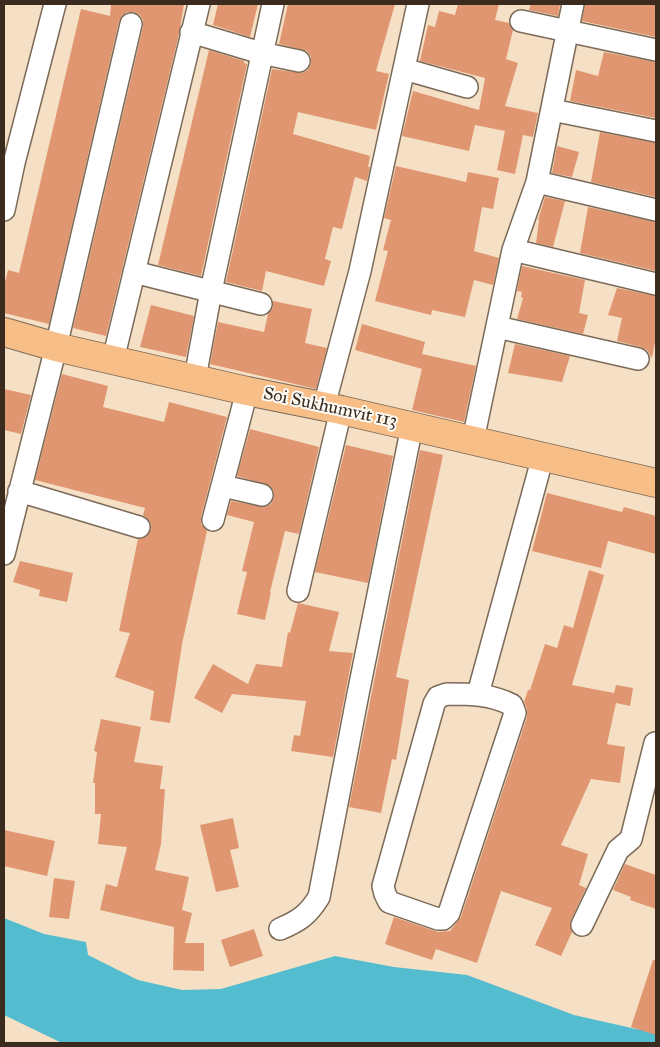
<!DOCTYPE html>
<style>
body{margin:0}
#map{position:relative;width:660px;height:1047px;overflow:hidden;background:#f5e0c5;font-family:"IM FELL Great Primer",serif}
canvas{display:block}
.frame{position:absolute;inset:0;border:5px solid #3b2a1e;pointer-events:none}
</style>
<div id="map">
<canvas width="660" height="1047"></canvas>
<div class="frame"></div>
</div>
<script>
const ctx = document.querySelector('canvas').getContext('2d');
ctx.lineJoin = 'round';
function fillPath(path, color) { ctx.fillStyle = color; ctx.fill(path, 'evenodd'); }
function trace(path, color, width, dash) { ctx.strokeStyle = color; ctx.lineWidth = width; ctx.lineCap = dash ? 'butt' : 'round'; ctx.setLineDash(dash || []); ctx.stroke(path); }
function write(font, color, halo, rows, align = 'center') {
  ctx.font = font + ' "IM FELL Great Primer",serif'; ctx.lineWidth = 4; ctx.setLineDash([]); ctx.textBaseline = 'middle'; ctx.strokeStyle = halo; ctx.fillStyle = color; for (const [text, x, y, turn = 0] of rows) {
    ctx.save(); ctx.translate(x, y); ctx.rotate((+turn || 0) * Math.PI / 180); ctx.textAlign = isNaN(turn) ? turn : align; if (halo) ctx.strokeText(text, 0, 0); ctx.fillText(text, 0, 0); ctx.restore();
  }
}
fillPath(new Path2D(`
 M 4,918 L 44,934 L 86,942 L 88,955 L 138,980 L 182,990 L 221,989 L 335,956 L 394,967 L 467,975 L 574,1015 L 636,1029 L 656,1031 L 656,1043 L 62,1043 L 4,1015 Z`), '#53bccf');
fillPath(new Path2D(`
 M 111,4 L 184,4 L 179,34 L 106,336 L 73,328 L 143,27 L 143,20 L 140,15 L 134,12 L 127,12 L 122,16 L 119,21 L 49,324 L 4,313 L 4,286 L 8,270 L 19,273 L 81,9 L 110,16 Z
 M 218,4 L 258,4 L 250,37 L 213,25 Z
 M 288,4 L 395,4 L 376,71 L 389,74 L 376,130 L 298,112 L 293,134 L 370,156 L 368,167 L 370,167 L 367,181 L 355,177 L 342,229 L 333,227 L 325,259 L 331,261 L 324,286 L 266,271 L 262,291 L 226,282 L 272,69 L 302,73 L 308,70 L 311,64 L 311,57 L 307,51 L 279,44 Z
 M 458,4 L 499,4 L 495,20 L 509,23 L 513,30 L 506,59 L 518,63 L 505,106 L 538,113 L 533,137 L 523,135 L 515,174 L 497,170 L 505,131 L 475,125 L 469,151 L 402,136 L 413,91 L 479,110 L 485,78 L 420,61 L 428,25 L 435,27 L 439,11 L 455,15 Z
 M 531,4 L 560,4 L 558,16 L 529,10 Z
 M 585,4 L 656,4 L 656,37 L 582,21 Z
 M 209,50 L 244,61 L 244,63 L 247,64 L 201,276 L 158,265 Z
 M 604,52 L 656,62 L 656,118 L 570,101 L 576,70 L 598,76 Z
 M 600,132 L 656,143 L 656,197 L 591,182 Z
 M 557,146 L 579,152 L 572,177 L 552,173 Z
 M 396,166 L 466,182 L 468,172 L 499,178 L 493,209 L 482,207 L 474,251 L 499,258 L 493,285 L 474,280 L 465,317 L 432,310 L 431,315 L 375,301 L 388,251 L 383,250 L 391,220 L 384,218 Z
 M 545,197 L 565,201 L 553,247 L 536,243 L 539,220 L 538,220 Z
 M 588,207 L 656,222 L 656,271 L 580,253 Z
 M 522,266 L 585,280 L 579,313 L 588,315 L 583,334 L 517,319 L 523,298 L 521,297 L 522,292 L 517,291 Z
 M 617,288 L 656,296 L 656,337 L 652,358 L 647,350 L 641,347 L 617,341 L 622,318 L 608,315 Z
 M 273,301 L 312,309 L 305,343 L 327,348 L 316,389 L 210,364 L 218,322 L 264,332 L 268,314 L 273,308 Z
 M 151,305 L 194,316 L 186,357 L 140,347 Z
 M 362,324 L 425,342 L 422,354 L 476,366 L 464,422 L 412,410 L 422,369 L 355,350 Z
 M 515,344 L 570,356 L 562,382 L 508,373 Z
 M 62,374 L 108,386 L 103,407 L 164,422 L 169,402 L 227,417 L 201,517 L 201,524 L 207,531 L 182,644 L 170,723 L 150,720 L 154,691 L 115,677 L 130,633 L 119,631 L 138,539 L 147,536 L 151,530 L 151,524 L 148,519 L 143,515 L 145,508 L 35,480 Z
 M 4,389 L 31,395 L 21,434 L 4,430 Z
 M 250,429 L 319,447 L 299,534 L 285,531 L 270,592 L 271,592 L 265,620 L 237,614 L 247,572 L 242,571 L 254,522 L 227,515 L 231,501 L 265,507 L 271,504 L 274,498 L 274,492 L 270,486 L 237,476 Z
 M 346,445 L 393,456 L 368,583 L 315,572 Z
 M 420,450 L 443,455 L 396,677 L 409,680 L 396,760 L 392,759 L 381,813 L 349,807 Z
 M 547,493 L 622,512 L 624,507 L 656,516 L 656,554 L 608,541 L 601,568 L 532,551 Z
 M 20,561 L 73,573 L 67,602 L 39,596 L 40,590 L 13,582 Z
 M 589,570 L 604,575 L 572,685 L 614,693 L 616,685 L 633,688 L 630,706 L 616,703 L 607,744 L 625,747 L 620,783 L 591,779 L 561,845 L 588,854 L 579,885 L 586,888 L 571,920 L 570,926 L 572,932 L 561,956 L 535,945 L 552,908 L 501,891 L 477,963 L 436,949 L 432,960 L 385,944 L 394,917 L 438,932 L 450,931 L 461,917 L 527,717 L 527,709 L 524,702 L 528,690 L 530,690 L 545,644 L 557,648 L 564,625 L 573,628 Z
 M 298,603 L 339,612 L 329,651 L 353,653 L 333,757 L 291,751 L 294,735 L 300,736 L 306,701 L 232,694 L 222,713 L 194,698 L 213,664 L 248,684 L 256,664 L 282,667 L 288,632 L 290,633 Z
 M 101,719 L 141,727 L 134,762 L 163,766 L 160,789 L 165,789 L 161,844 L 155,870 L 189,877 L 182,910 L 192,913 L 185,943 L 204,943 L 204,971 L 173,970 L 174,927 L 100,910 L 106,884 L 117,887 L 127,847 L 98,844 L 101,814 L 95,814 L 95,783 L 93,783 L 97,752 L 94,751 Z
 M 233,818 L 239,848 L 230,850 L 239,887 L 216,892 L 200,825 Z
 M 4,830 L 55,841 L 47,876 L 4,866 Z
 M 625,864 L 656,875 L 656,909 L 630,900 L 631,897 L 613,890 Z
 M 54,878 L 75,881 L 69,919 L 49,917 Z
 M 254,929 L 263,956 L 230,967 L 221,940 Z
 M 653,960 L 656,960 L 656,1035 L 631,1027 Z`), '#e09670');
const minor = new Path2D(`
 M 521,21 L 656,50
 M 191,32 L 261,53 L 299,61
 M 404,69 L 467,87
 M 552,110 L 656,131
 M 537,182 L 656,210
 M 4,210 L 14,163 L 55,4
 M 513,250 L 656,284
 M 134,272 L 261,304
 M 497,327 L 638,359
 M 113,360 L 199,4
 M 195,378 L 211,291 L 273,4
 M 324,406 L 360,271 L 418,4
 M 473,440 L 513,250 L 537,182 L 573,4
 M 223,486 L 262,495
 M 19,491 L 139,527
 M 213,520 L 247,391
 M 4,554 L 56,347 L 131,24
 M 298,591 L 341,410
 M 447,694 C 470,694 491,694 512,705 L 515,713 L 449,913 L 443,919 L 438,919 L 389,902 L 385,894 L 383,886 L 434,704 L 438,697 Z
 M 478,694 L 543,456
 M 582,925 L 618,850 L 631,839 L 655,743
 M 280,929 C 299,921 308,915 319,897 L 358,694 L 412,426`);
const major = new Path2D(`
 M 4,332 L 56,347 L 247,391 L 341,410 L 656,483`);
trace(minor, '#7c6a58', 24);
trace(major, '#7c6a58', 30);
trace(minor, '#fff', 21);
trace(major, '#f7be88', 28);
write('18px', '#3b2a1e', '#fdfcf7', [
 ["Soi Sukhumvit 113",330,408,12]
]);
</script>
